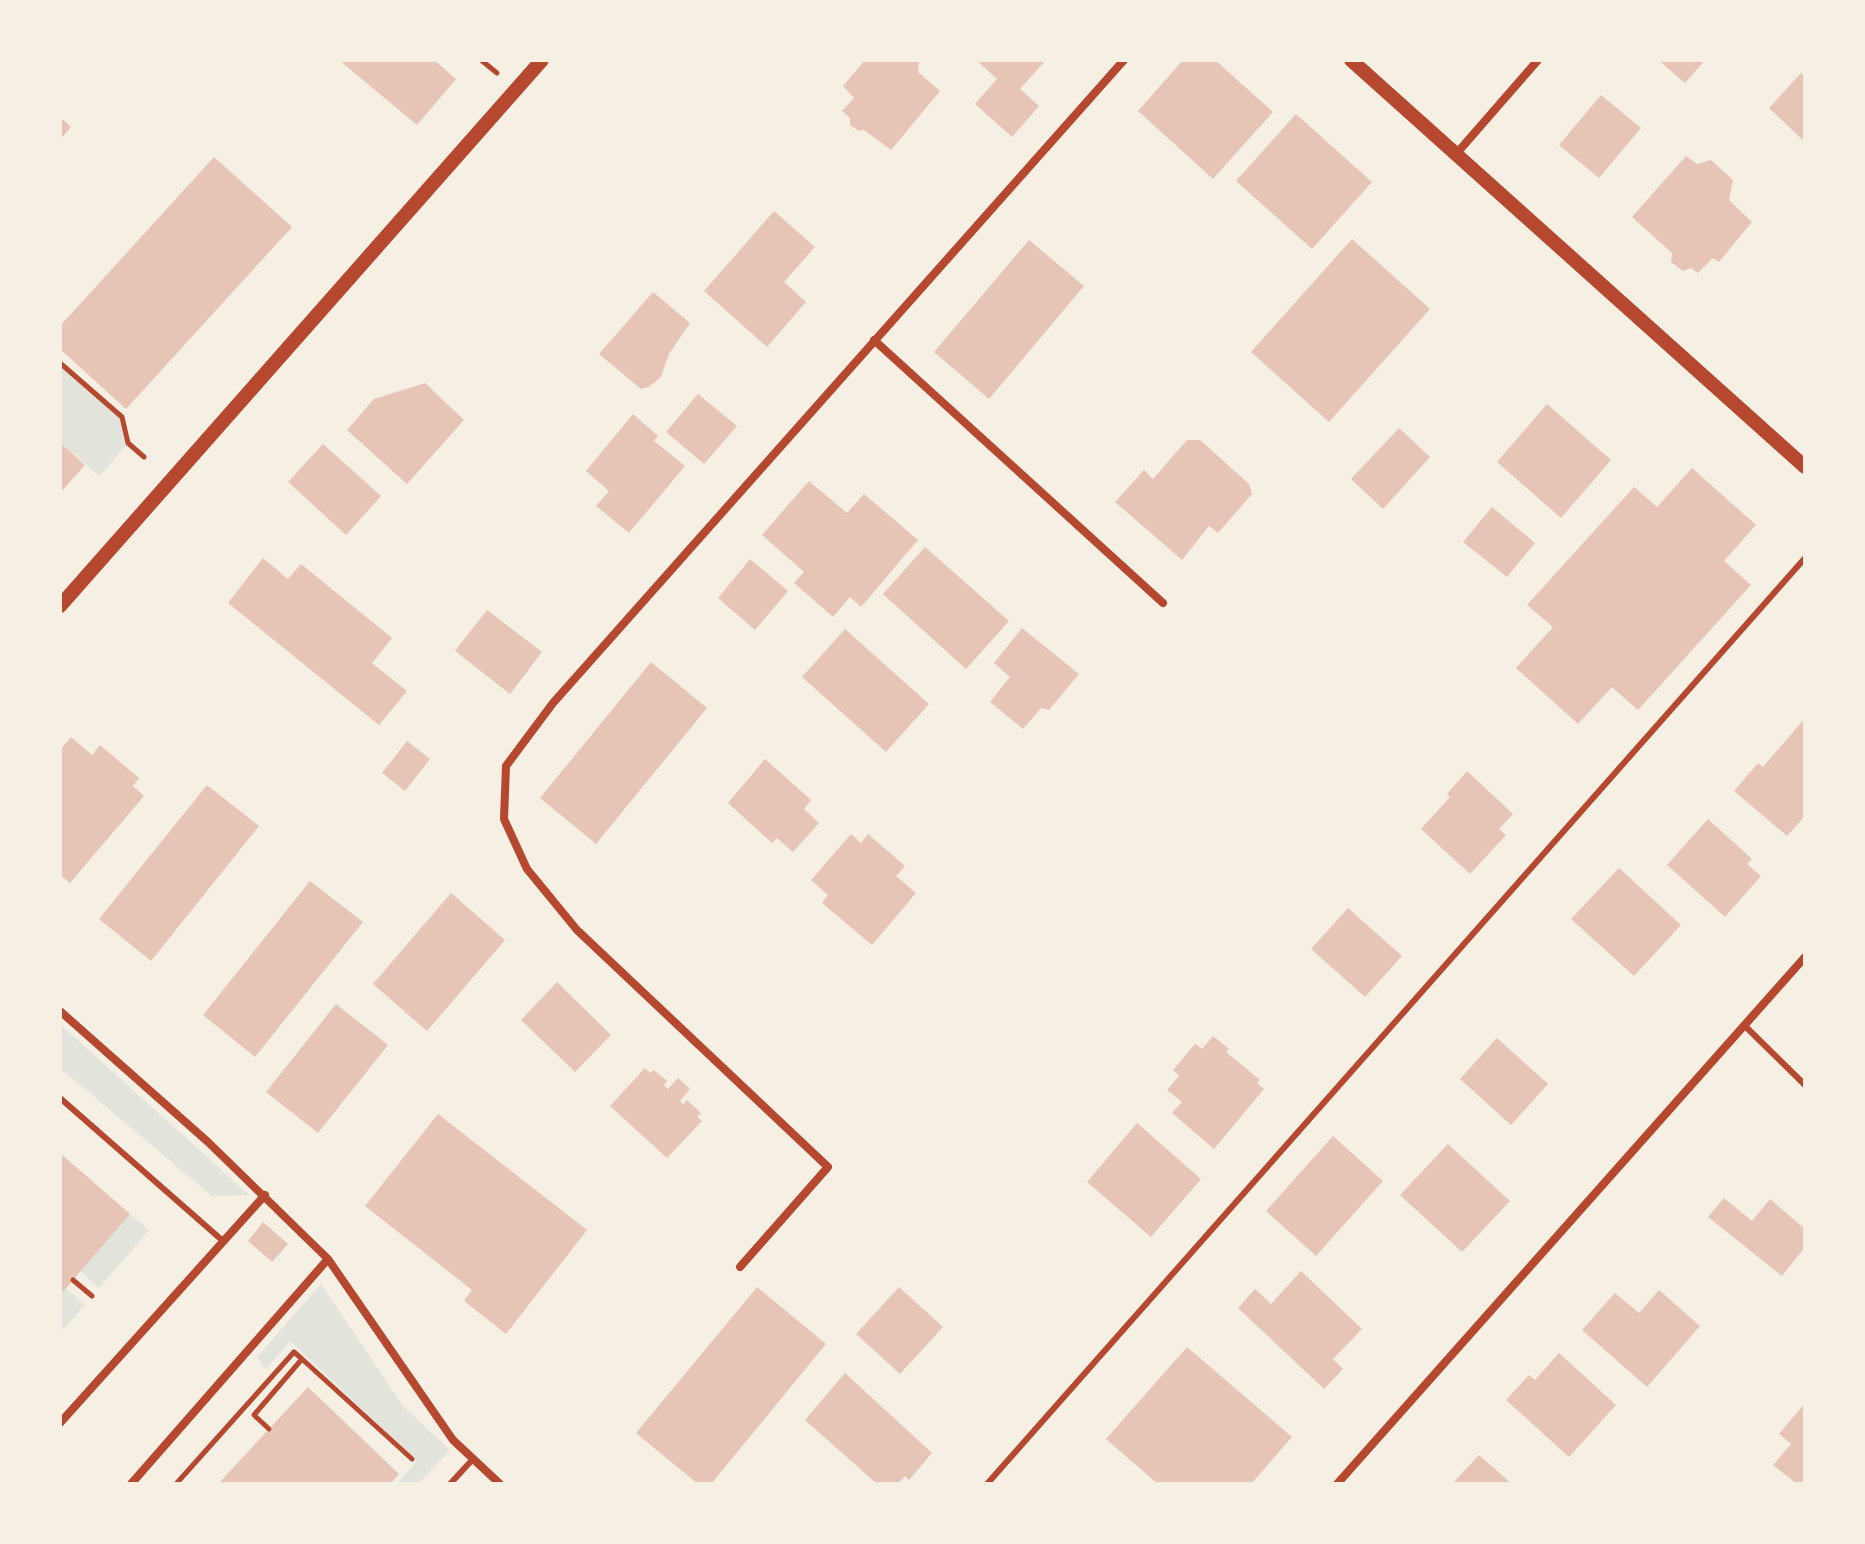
<!DOCTYPE html>
<style>
body{margin:0}
#map{position:relative;width:1865px;height:1544px;overflow:hidden;background:#f6efe4;font-family:"Titillium Web",sans-serif}
canvas{display:block}
.frame{position:absolute;inset:0;border:62px solid #f6efe4;pointer-events:none}
</style>
<div id="map">
<canvas width="1865" height="1544"></canvas>
<div class="frame"></div>
</div>
<script>
const ctx = document.querySelector('canvas').getContext('2d');
ctx.lineJoin = 'round';
function fillPath(path, color) { ctx.fillStyle = color; ctx.fill(path, 'evenodd'); }
function trace(path, color, width, dash) { ctx.strokeStyle = color; ctx.lineWidth = width; ctx.lineCap = dash ? 'butt' : 'round'; ctx.setLineDash(dash || []); ctx.stroke(path); }
fillPath(new Path2D(`
 M 60,363 L 122,417 L 128,443 L 99,476 L 60,441 Z
 M 60,1024 L 249,1195 L 212,1196 L 60,1068 Z
 M 130,1214 L 149,1230 L 99,1288 L 80,1271 Z
 M 321,1284 L 402,1405 L 450,1450 L 418,1484 L 397,1484 L 417,1461 L 290,1341 L 266,1369 L 257,1357 Z
 M 66,1288 L 85,1305 L 60,1333 L 60,1295 Z`), '#e2e4dc');
fillPath(new Path2D(`
 M 339,60 L 434,60 L 456,79 L 417,125 Z
 M 865,60 L 919,60 L 918,72 L 940,91 L 891,150 L 864,130 L 859,131 L 850,125 L 850,118 L 842,111 L 854,98 L 843,86 Z
 M 976,60 L 1046,60 L 1020,89 L 1039,106 L 1012,137 L 975,104 L 997,79 Z
 M 1183,60 L 1215,60 L 1273,112 L 1213,179 L 1138,111 Z
 M 1658,60 L 1705,60 L 1685,83 Z
 M 1801,73 L 1805,77 L 1805,142 L 1769,108 Z
 M 1601,95 L 1641,128 L 1599,178 L 1559,145 Z
 M 1296,114 L 1372,182 L 1312,249 L 1236,181 Z
 M 60,117 L 71,127 L 60,140 Z
 M 1686,156 L 1697,164 L 1711,160 L 1733,180 L 1729,200 L 1752,222 L 1719,262 L 1713,258 L 1698,273 L 1691,268 L 1683,271 L 1671,262 L 1672,253 L 1632,217 Z
 M 214,157 L 292,227 L 126,409 L 60,349 L 60,326 Z
 M 774,211 L 815,247 L 784,282 L 806,302 L 767,347 L 704,291 Z
 M 1352,239 L 1430,309 L 1329,422 L 1251,352 Z
 M 1029,240 L 1084,286 L 989,399 L 934,352 Z
 M 653,292 L 690,323 L 669,354 L 661,377 L 649,387 L 641,389 L 599,354 Z
 M 425,383 L 464,420 L 407,484 L 347,430 L 374,399 Z
 M 698,394 L 737,426 L 704,464 L 666,432 Z
 M 1547,404 L 1611,460 L 1561,518 L 1497,462 Z
 M 633,414 L 658,436 L 654,441 L 685,466 L 629,533 L 596,506 L 609,491 L 586,471 Z
 M 1399,428 L 1430,457 L 1383,509 L 1351,479 Z
 M 1187,440 L 1200,440 L 1249,484 L 1252,494 L 1218,533 L 1209,526 L 1182,560 L 1115,502 L 1144,470 L 1153,479 Z
 M 60,442 L 85,465 L 60,493 Z
 M 323,444 L 381,496 L 346,535 L 288,482 Z
 M 1692,468 L 1756,525 L 1724,561 L 1751,585 L 1638,710 L 1612,687 L 1578,724 L 1516,668 L 1553,627 L 1527,605 L 1634,487 L 1657,507 Z
 M 809,481 L 847,513 L 864,494 L 918,540 L 861,607 L 850,597 L 833,617 L 794,583 L 804,572 L 762,535 Z
 M 1492,507 L 1535,543 L 1507,577 L 1463,542 Z
 M 925,547 L 1009,621 L 966,669 L 883,594 Z
 M 263,558 L 288,579 L 301,564 L 392,638 L 372,663 L 407,691 L 379,725 L 228,603 Z
 M 750,559 L 788,591 L 755,630 L 718,598 Z
 M 487,610 L 542,652 L 510,694 L 455,651 Z
 M 1022,628 L 1079,674 L 1049,710 L 1041,708 L 1023,729 L 990,702 L 1010,677 L 994,663 Z
 M 845,629 L 929,704 L 886,752 L 802,677 Z
 M 651,662 L 707,708 L 596,844 L 540,798 Z
 M 1805,718 L 1805,816 L 1787,836 L 1734,791 L 1758,763 L 1763,767 Z
 M 71,737 L 92,755 L 100,745 L 139,778 L 133,786 L 144,796 L 70,883 L 60,875 L 60,750 Z
 M 407,741 L 430,759 L 405,791 L 382,773 Z
 M 765,759 L 811,800 L 804,809 L 819,823 L 793,852 L 777,838 L 772,843 L 728,803 Z
 M 1467,771 L 1513,814 L 1499,829 L 1506,835 L 1470,874 L 1421,829 L 1450,797 L 1447,794 Z
 M 207,785 L 259,826 L 151,961 L 99,919 Z
 M 1708,819 L 1752,859 L 1747,864 L 1761,876 L 1725,917 L 1667,865 Z
 M 851,834 L 861,843 L 868,834 L 905,866 L 896,876 L 916,893 L 872,945 L 822,903 L 828,895 L 811,880 Z
 M 1619,868 L 1681,925 L 1634,976 L 1571,919 Z
 M 310,881 L 363,922 L 255,1057 L 203,1015 Z
 M 451,893 L 505,940 L 427,1031 L 373,984 Z
 M 1348,908 L 1402,956 L 1365,997 L 1311,949 Z
 M 557,982 L 611,1035 L 575,1072 L 521,1020 Z
 M 336,1004 L 388,1045 L 318,1133 L 266,1092 Z
 M 1213,1036 L 1229,1049 L 1226,1052 L 1260,1080 L 1257,1083 L 1264,1089 L 1214,1149 L 1172,1113 L 1182,1102 L 1167,1090 L 1179,1076 L 1173,1070 L 1195,1044 L 1202,1049 Z
 M 1497,1038 L 1548,1084 L 1511,1125 L 1460,1079 Z
 M 645,1068 L 650,1073 L 654,1070 L 667,1081 L 664,1085 L 668,1089 L 678,1078 L 690,1089 L 680,1101 L 683,1104 L 687,1100 L 701,1113 L 697,1117 L 702,1121 L 667,1158 L 610,1106 Z
 M 438,1114 L 587,1230 L 506,1334 L 464,1301 L 472,1290 L 365,1206 Z
 M 1137,1123 L 1201,1179 L 1151,1237 L 1087,1182 Z
 M 1333,1136 L 1383,1181 L 1316,1256 L 1266,1211 Z
 M 1448,1144 L 1510,1201 L 1462,1252 L 1400,1195 Z
 M 60,1153 L 130,1214 L 60,1295 Z
 M 1724,1198 L 1752,1221 L 1770,1199 L 1805,1229 L 1805,1247 L 1782,1276 L 1708,1217 Z
 M 263,1222 L 288,1244 L 272,1262 L 248,1241 Z
 M 1301,1271 L 1362,1329 L 1333,1359 L 1343,1369 L 1324,1389 L 1238,1308 L 1255,1289 L 1271,1304 Z
 M 757,1287 L 826,1344 L 711,1484 L 698,1484 L 636,1433 Z
 M 899,1287 L 943,1327 L 900,1374 L 856,1334 Z
 M 1659,1290 L 1700,1326 L 1647,1387 L 1582,1330 L 1615,1293 L 1639,1313 Z
 M 1187,1347 L 1292,1437 L 1251,1484 L 1158,1484 L 1106,1439 Z
 M 1559,1353 L 1616,1405 L 1569,1457 L 1506,1400 L 1529,1375 L 1535,1380 Z
 M 845,1373 L 932,1453 L 909,1480 L 905,1476 L 898,1484 L 877,1484 L 805,1420 Z
 M 308,1387 L 399,1474 L 390,1484 L 218,1484 Z
 M 1805,1403 L 1805,1484 L 1797,1484 L 1773,1465 L 1791,1444 L 1779,1434 Z
 M 1479,1455 L 1512,1484 L 1452,1484 Z`), '#e6c5b7');
trace(new Path2D(`
 M 481,60 L 497,73
 M 60,363 L 122,417 L 128,443 L 144,457
 M 73,1280 L 92,1296
 M 269,1429 L 254,1415 L 302,1359 L 412,1459
 M 176,1484 L 294,1352 L 302,1359`), '#b5482f', 5);
trace(new Path2D(`
 M 1744,1025 L 1805,1085
 M 60,1098 L 223,1241
 M 450,1484 L 473,1459
 M 987,1484 L 1805,558`), '#b5482f', 6);
trace(new Path2D(`
 M 1457,153 L 1538,60
 M 874,340 L 1163,603
 M 60,1011 L 208,1142 L 328,1259 L 453,1440 L 500,1484
 M 740,1267 L 828,1167 L 577,930 L 527,869 L 504,819 L 506,766 L 553,703 L 1124,60
 M 60,1423 L 265,1195
 M 131,1484 L 328,1259
 M 1337,1484 L 1805,957`), '#b5482f', 8);
trace(new Path2D(`
 M 1351,60 L 1805,467
 M 60,606 L 542,60`), '#b5482f', 14);
</script>
